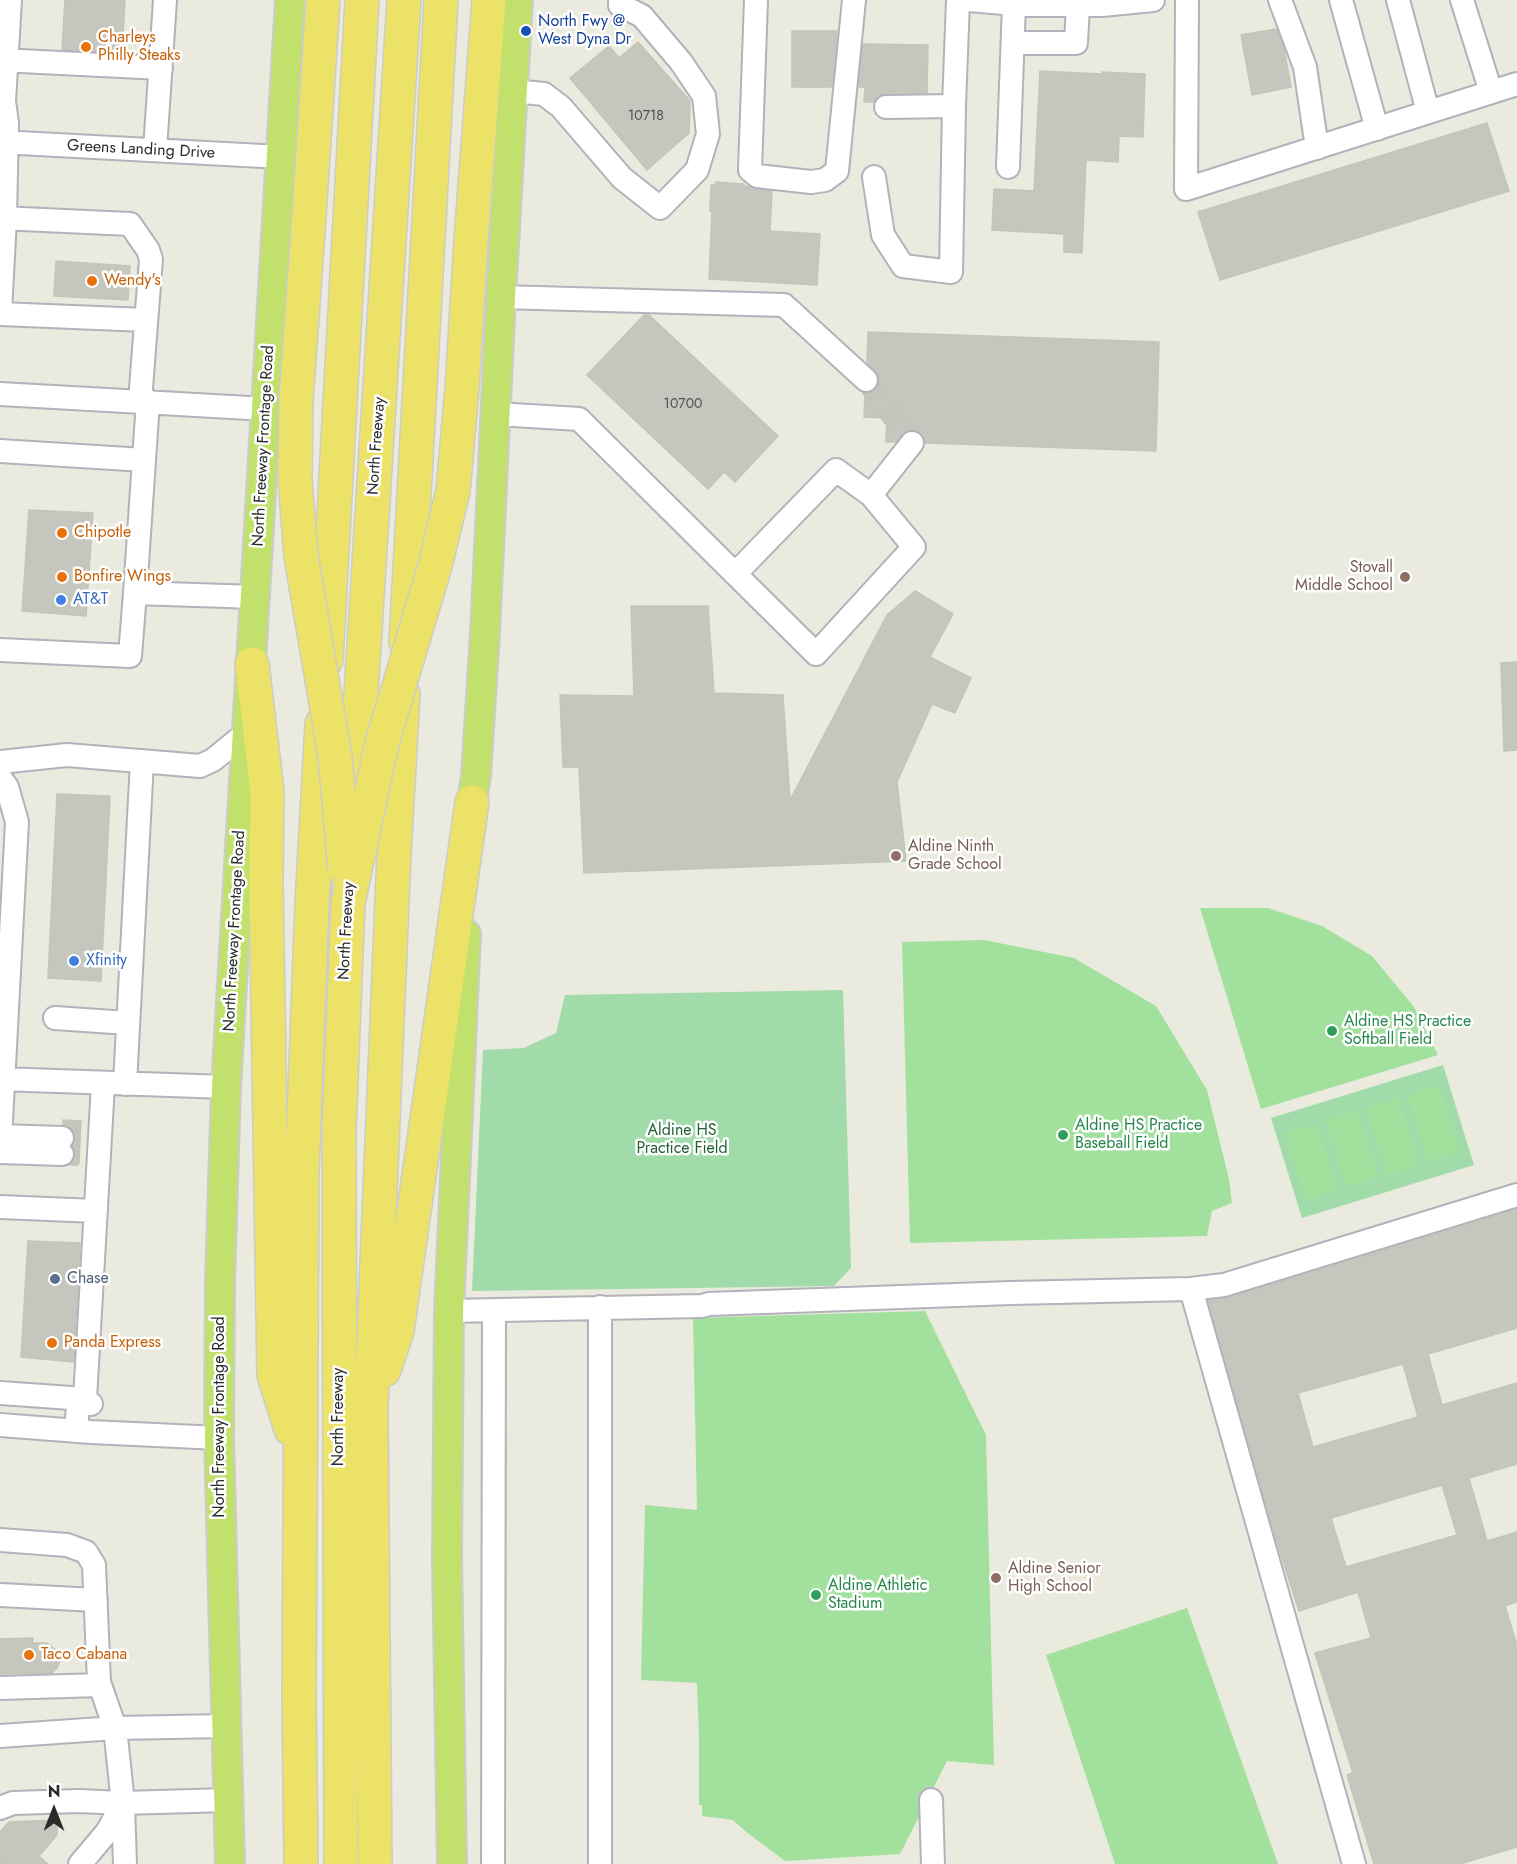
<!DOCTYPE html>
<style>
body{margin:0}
#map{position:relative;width:1517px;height:1864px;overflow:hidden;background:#eaeade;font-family:Jost,sans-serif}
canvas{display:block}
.north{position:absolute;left:24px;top:1780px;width:60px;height:60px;-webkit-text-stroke:4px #fff;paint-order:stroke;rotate:0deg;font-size:16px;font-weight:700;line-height:24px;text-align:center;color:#2a2a2a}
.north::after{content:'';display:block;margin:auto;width:21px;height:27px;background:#2a2a2a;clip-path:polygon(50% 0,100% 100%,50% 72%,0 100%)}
</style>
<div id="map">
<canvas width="1517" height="1864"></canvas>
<div class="north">N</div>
</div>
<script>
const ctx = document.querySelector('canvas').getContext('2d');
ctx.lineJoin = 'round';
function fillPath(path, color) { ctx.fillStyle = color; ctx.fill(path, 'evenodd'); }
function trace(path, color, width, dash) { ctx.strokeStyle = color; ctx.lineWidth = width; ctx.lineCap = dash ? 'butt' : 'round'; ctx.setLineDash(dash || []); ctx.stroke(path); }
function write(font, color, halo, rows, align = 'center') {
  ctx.font = font + ' Jost,sans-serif'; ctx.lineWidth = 5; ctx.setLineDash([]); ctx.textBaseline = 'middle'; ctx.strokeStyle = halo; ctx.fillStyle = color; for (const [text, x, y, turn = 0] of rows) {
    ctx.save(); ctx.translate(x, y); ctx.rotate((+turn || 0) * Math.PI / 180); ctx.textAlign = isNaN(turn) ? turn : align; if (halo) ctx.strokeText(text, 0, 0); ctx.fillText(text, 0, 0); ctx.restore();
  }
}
fillPath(new Path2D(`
 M 843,990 L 851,1268 L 834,1286 L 472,1291 L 483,1050 L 524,1048 L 556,1033 L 565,995 Z
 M 1443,1065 L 1474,1165 L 1302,1218 L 1271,1118 Z`), '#a0dba9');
fillPath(new Path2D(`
 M 1200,908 L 1268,908 L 1322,926 L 1372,956 L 1414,1007 L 1438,1055 L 1261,1109 Z
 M 984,940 L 1074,958 L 1156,1006 L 1207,1090 L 1229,1179 L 1232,1203 L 1212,1211 L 1207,1236 L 910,1243 L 902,942 Z
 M 1439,1085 L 1460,1152 L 1428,1161 L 1408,1095 Z
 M 1398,1098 L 1419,1165 L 1387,1174 L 1367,1108 Z
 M 1357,1111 L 1378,1177 L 1347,1187 L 1326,1120 Z
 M 1317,1124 L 1337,1190 L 1306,1200 L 1285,1133 Z
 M 925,1311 L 986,1435 L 994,1765 L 947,1761 L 900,1854 L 785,1861 L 745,1831 L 733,1820 L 702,1816 L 702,1805 L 699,1805 L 699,1736 L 697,1683 L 641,1680 L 645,1505 L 697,1510 L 693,1318 Z
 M 1187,1608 L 1278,1864 L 1115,1864 L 1046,1655 Z`), '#a2e19d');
const building = new Path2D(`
 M 65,0 L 125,0 L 122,53 L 62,50 Z
 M 1276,29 L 1284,49 L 1291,87 L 1252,95 L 1241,35 Z
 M 792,31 L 837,31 L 832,87 L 792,87 Z
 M 638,42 L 690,101 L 689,133 L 647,170 L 570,78 L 609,46 L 619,58 Z
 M 863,44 L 928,45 L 927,93 L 886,93 L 879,96 L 874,102 L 864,102 L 865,87 L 859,87 Z
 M 1040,71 L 1102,74 L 1102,72 L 1145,74 L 1143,137 L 1119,136 L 1118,162 L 1086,160 L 1082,253 L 1064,252 L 1064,234 L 992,230 L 994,189 L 1034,191 Z
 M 1487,123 L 1509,191 L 1220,280 L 1198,212 Z
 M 716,182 L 744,184 L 744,186 L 772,191 L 770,231 L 820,234 L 817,285 L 709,279 L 712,211 L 710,211 L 711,185 L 716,185 Z
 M 56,261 L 130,266 L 128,300 L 54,296 Z
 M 644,315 L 649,315 L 778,436 L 735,482 L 724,472 L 708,489 L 587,375 Z
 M 868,332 L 1159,342 L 1156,451 L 925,443 L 924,437 L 921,433 L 913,430 L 906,431 L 895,442 L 886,442 L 887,418 L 864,417 L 865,393 L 876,389 L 879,382 L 879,375 L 867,362 Z
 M 29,510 L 93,513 L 86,616 L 22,611 Z
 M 915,591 L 953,614 L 930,657 L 971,678 L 955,713 L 932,704 L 897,782 L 906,861 L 584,873 L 579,767 L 563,767 L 560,695 L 634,696 L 631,606 L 708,606 L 714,693 L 783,695 L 790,800 L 887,615 Z
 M 1517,662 L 1517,750 L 1504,751 L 1501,663 Z
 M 57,794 L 110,796 L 101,981 L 48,978 Z
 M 63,1120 L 81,1121 L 79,1163 L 72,1163 L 75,1155 L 73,1146 L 75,1138 L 74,1132 L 70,1127 L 63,1125 Z
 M 1517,1209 L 1517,1328 L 1428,1354 L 1442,1405 L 1517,1383 L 1517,1464 L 1469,1478 L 1487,1541 L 1517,1532 L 1517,1602 L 1505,1606 L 1517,1645 L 1517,1847 L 1460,1864 L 1374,1864 L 1347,1775 L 1353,1773 L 1315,1653 L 1371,1638 L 1358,1592 L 1299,1611 L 1275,1536 L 1208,1300 L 1228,1298 ZM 1403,1364 L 1418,1417 L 1313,1447 L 1298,1393 ZM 1442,1485 L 1457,1535 L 1346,1567 L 1331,1518 Z
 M 28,1241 L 80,1243 L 74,1362 L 21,1357 Z
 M 33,1638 L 32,1643 L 47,1643 L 56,1650 L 60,1661 L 57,1668 L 52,1673 L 0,1674 L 0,1639 Z
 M 57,1820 L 57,1835 L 39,1856 L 48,1864 L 0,1864 L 0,1832 L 9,1822 Z`);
fillPath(building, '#c5c6bd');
trace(building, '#c4c5b7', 1.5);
trace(new Path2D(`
 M 866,380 L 912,443
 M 62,1138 L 80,1138
 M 62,1154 L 79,1155`), '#c4c4ba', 22, [22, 11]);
const minor = new Path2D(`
 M 756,0 L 750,170 L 757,176 L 811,182 L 825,180 L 837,171 L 854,0
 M 969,0 L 1027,5 L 1102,5 L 1153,0
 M 1187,0 L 1186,189 L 1517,84
 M 1280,0 L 1305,67 L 1317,148
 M 1341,0 L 1377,129
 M 1398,0 L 1428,112
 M 1462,0 L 1491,92
 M 1013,43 L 1076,43 L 1078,5
 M 0,60 L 161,68
 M 513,91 L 544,94 L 561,107 L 622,178 L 660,208 L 697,170 L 708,134 L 704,96 L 681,62 L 642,16 L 620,5 L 620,0
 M 886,107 L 954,106
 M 0,142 L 281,157
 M 155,150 L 165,0
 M 1008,167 L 1014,4
 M 874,177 L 883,235 L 903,266 L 951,272 L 954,106 L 958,0
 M 0,218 L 130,224 L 148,250 L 151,259 L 140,401
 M 501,297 L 784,305 L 866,380
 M 0,312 L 5,219 L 7,123 L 4,101 L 10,0
 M 0,314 L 146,320
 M 0,394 L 267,409
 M 148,401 L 135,593 L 256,597
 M 496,414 L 579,419 L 816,654 L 914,547 L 871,495 L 836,470 L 736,573
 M 0,451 L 144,460
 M 871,495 L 912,443
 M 0,650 L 130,656 L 135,593
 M 0,762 L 67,755 L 200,766 L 213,760 L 246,733
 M 0,777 L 7,787 L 17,822 L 0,1140
 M 55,1018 L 128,1023
 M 0,1079 L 226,1087
 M 125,1084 L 142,761
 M 0,1136 L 62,1138
 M 0,1152 L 62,1154
 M 0,1207 L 96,1211
 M 1191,1289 L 1354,1864
 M 600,1307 L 600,1864
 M 449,1311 L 702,1306 L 709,1304 L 1011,1293 L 1191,1289 L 1224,1285 L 1517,1195
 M 0,1393 L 85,1399 L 91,1404
 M 0,1425 L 91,1432 L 219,1438
 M 76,1431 L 78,1405 L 85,1399 L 103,1084
 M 0,1540 L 67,1545 L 86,1552 L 94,1565 L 99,1682 L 115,1728 L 123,1803 L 228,1800
 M 0,1595 L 96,1600
 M 0,1688 L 100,1685
 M 0,1736 L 115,1728 L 226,1726
 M 931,1800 L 933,1864
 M 123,1805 L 125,1864
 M 0,1808 L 13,1803 L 79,1801 L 123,1803
 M 80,1864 L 107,1832 L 123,1803
 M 493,1864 L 494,1311`);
const major = new Path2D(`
 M 471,824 L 472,802 L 476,776 L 485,633 L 501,297 L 518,0
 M 230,1864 L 219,1438 L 220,1281 L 226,1087 L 290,0
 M 452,1864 L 447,1557 L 449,1311 L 466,934`);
const highway = new Path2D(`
 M 308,232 L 323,0
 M 471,241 L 489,0
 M 406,642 L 441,0
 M 326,660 L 362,0
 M 252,664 L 267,791 L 266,881 L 274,1375 L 291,1429
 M 384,1370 L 397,1331 L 472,802
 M 301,1864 L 299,1694 L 302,1172 L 312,904 L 322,724
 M 341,1864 L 339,1129 L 348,903 L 404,0
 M 375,1864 L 371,1408 L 394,854 L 403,694`);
trace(minor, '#b4b1bc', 26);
trace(major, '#ccc', 32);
trace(highway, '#ccc', 36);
trace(minor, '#fff', 22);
trace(major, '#c2e16c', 28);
trace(highway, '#ece267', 33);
const highwayBridge = new Path2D(`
 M 308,232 L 296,401 L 295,479 L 301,556 L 335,756 L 345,869
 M 348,903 L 382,743 L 435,566 L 453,491 L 462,389 L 471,241`);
trace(highwayBridge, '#ccc', 36, []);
trace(highwayBridge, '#ece267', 33);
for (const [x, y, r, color] of [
 [526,31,6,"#1a4fb4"],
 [86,47,6,"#e8710a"],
 [92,281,6,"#e8710a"],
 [62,533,6,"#e8710a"],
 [62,577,6,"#e8710a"],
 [1405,577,6,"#8d6e63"],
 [61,600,6,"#3f7fe0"],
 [896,856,6,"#8d6e63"],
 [74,961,6,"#3f7fe0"],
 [1332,1031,6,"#2e9e5b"],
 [1063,1135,6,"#2e9e5b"],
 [55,1279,6,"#5c6f8a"],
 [52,1343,6,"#e8710a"],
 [996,1578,6,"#8d6e63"],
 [816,1595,6,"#2e9e5b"],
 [29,1655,6,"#e8710a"]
]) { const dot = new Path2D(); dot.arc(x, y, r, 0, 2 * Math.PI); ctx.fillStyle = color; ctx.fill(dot); trace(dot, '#fff', 2); }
write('14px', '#51514f', null, [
 ["10718",646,117],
 ["10700",683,405]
]);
write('16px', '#164399', '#fff', [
 ["North Fwy @",538,22],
 ["West Dyna Dr",538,40]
], 'left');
write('16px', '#c56008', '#fff', [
 ["Charleys",98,38],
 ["Philly Steaks",98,56],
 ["Wendy's",104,281],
 ["Chipotle",74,533],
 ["Bonfire Wings",74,577],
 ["Panda Express",64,1343],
 ["Taco Cabana",41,1655]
], 'left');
write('16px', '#2a2a2a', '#fff', [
 ["Greens Landing Drive",141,150,3],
 ["North Freeway Frontage Road",264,446,-87],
 ["North Freeway",377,446,-86],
 ["North Freeway Frontage Road",235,931,-87],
 ["North Freeway",347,931,-87],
 ["North Freeway Frontage Road",220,1417,-90],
 ["North Freeway",339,1417,-90]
]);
write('16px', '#785e54', '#fff', [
 ["Stovall",1393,568,"right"],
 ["Middle School",1393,586,"right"],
 ["Aldine Ninth",908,847],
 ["Grade School",908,865],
 ["Aldine Senior",1008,1569],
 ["High School",1008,1587]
], 'left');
write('16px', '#366cbe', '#fff', [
 ["AT&T",73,600],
 ["Xfinity",86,961]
], 'left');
write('16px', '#27864d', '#fff', [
 ["Aldine HS Practice",1344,1022],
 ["Softball Field",1344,1040],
 ["Aldine HS Practice",1075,1126],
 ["Baseball Field",1075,1144],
 ["Aldine Athletic",828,1586],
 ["Stadium",828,1604]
], 'left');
write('16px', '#225f34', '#fff', [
 ["Aldine HS",682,1131],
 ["Practice Field",682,1149]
]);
write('16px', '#4e5e75', '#fff', [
 ["Chase",67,1279]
], 'left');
</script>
